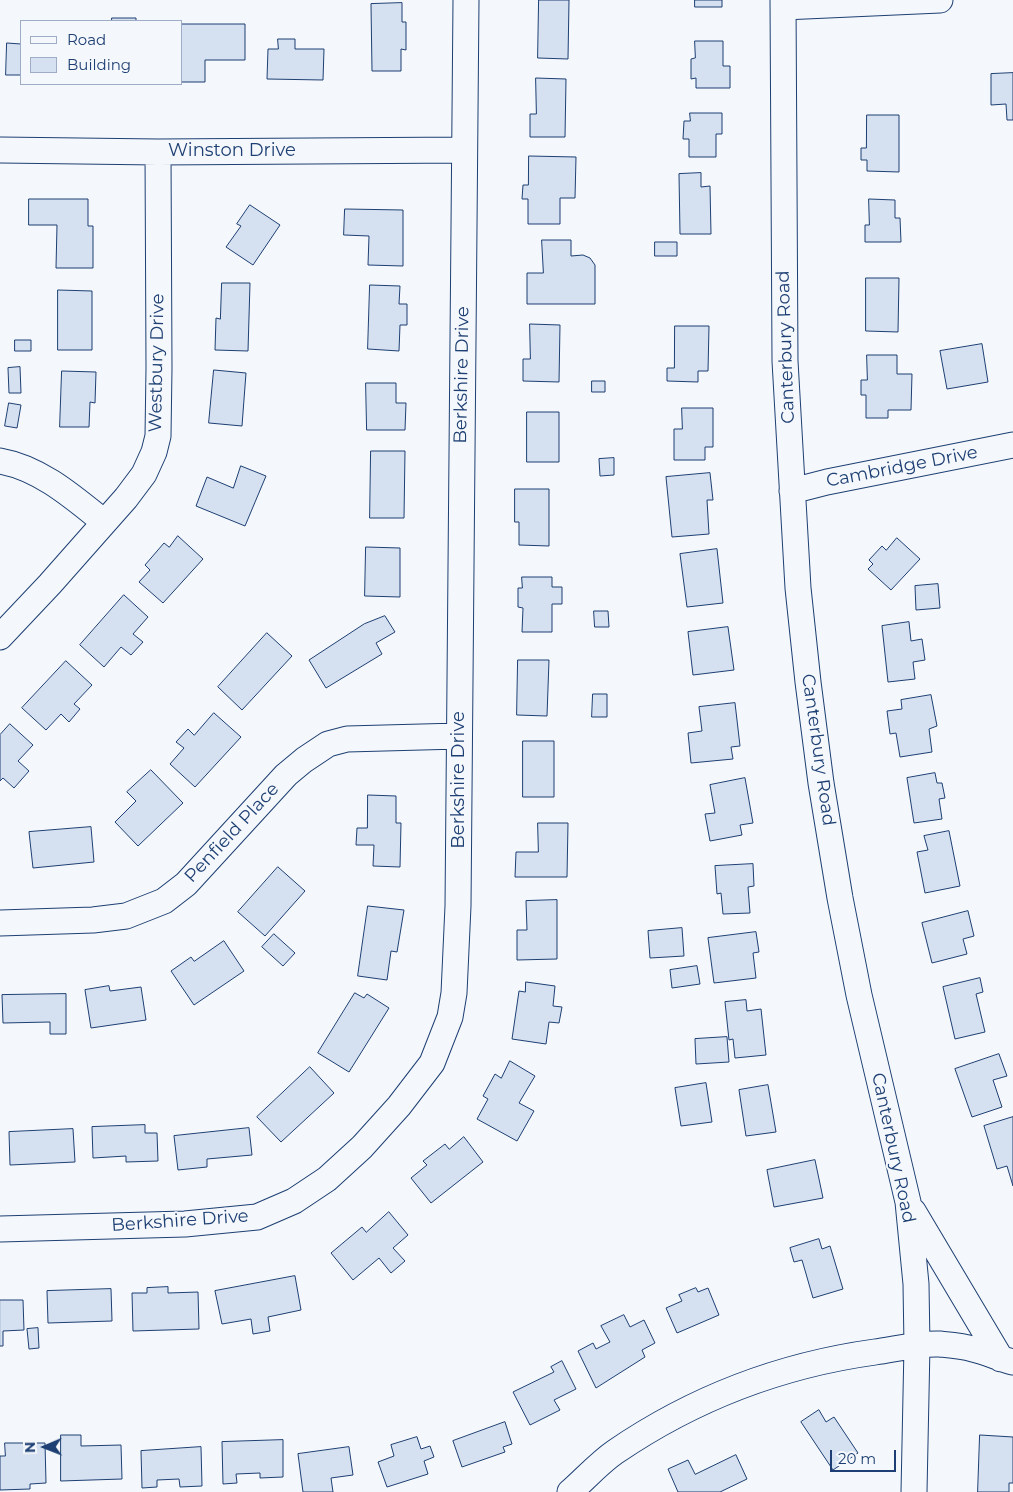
<!DOCTYPE html>
<style>
body{margin:0}
#map{position:relative;width:1013px;height:1492px;overflow:hidden;background:#f4f7fb;font-family:Montserrat,sans-serif}
canvas{display:block}
.legend{position:absolute;left:20px;top:20px;width:162px;height:65px;box-sizing:border-box;background:#f4f7fb;border:1px solid #9eadc5;margin:0;padding:6px 9px;list-style:none;font-size:15px;color:#1d3f73}
.legend li{display:flex;align-items:center;gap:10px;height:25px}
.legend b{width:25px;border:1px solid #9eadc5}
.north{position:absolute;left:20px;top:1422px;width:50px;height:50px;-webkit-text-stroke:4px #f4f7fb;paint-order:stroke;rotate:269deg;font-size:14px;font-weight:700;line-height:20px;text-align:center;color:#1d3f73}
.north::after{content:'';display:block;margin:auto;width:18px;height:22px;background:#1d3f73;clip-path:polygon(50% 0,100% 100%,50% 72%,0 100%)}
.scale{position:absolute;left:830px;top:1450px;width:66px;height:22px;box-sizing:border-box;border:2px solid #1d3f73;border-top:0;padding-left:6px;font-size:15px;line-height:18px;white-space:nowrap;color:#1d3f73;-webkit-text-stroke:4px #f4f7fb;paint-order:stroke}
</style>
<div id="map">
<canvas width="1013" height="1492"></canvas>
<ul class="legend">
<li><b style="height:6px;background:#f4f7fb"></b>Road</li>
<li><b style="height:14px;background:#d5e0f0"></b>Building</li>
</ul>
<div class="north">N</div>
<div class="scale">20 m</div>
</div>
<script>
const ctx = document.querySelector('canvas').getContext('2d');
ctx.lineJoin = 'round';
function fillPath(path, color) { ctx.fillStyle = color; ctx.fill(path, 'evenodd'); }
function trace(path, color, width, dash) { ctx.strokeStyle = color; ctx.lineWidth = width; ctx.lineCap = dash ? 'butt' : 'round'; ctx.setLineDash(dash || []); ctx.stroke(path); }
function write(font, color, halo, rows, align = 'center') {
  ctx.font = font + ' Montserrat,sans-serif'; ctx.lineWidth = 4; ctx.setLineDash([]); ctx.textBaseline = 'middle'; ctx.strokeStyle = halo; ctx.fillStyle = color; for (const [text, x, y, turn = 0] of rows) {
    ctx.save(); ctx.translate(x, y); ctx.rotate((+turn || 0) * Math.PI / 180); ctx.textAlign = isNaN(turn) ? turn : align; if (halo) ctx.strokeText(text, 0, 0); ctx.fillText(text, 0, 0); ctx.restore();
  }
}
const building = new Path2D(`
 M 539,0 L 569,0 L 568,59 L 538,58 Z
 M 695,0 L 722,0 L 722,7 L 695,7 Z
 M 402,3 L 402,22 L 406,22 L 406,50 L 401,49 L 401,71 L 372,71 L 371,4 Z
 M 112,18 L 136,18 L 136,21 L 112,21 Z
 M 181,24 L 245,24 L 245,60 L 205,60 L 205,82 L 181,82 Z
 M 278,39 L 295,39 L 295,49 L 324,49 L 323,80 L 267,79 L 268,49 L 278,49 Z
 M 695,41 L 723,41 L 723,66 L 730,66 L 730,88 L 696,88 L 696,78 L 691,79 L 691,59 L 695,58 Z
 M 7,43 L 21,44 L 21,75 L 6,75 Z
 M 1013,73 L 1013,120 L 1007,120 L 1006,104 L 991,105 L 991,74 Z
 M 536,78 L 566,79 L 565,137 L 530,137 L 530,114 L 536,114 Z
 M 690,113 L 722,113 L 722,134 L 716,134 L 716,157 L 689,157 L 689,139 L 683,139 L 684,121 L 690,121 Z
 M 867,115 L 899,115 L 899,172 L 867,171 L 867,160 L 861,160 L 861,148 L 866,148 Z
 M 529,156 L 576,157 L 575,198 L 560,198 L 560,224 L 528,224 L 528,199 L 522,199 L 523,185 L 528,185 Z
 M 701,173 L 701,187 L 710,186 L 711,234 L 680,234 L 679,174 Z
 M 29,199 L 88,199 L 88,226 L 93,226 L 93,268 L 56,268 L 57,225 L 29,225 Z
 M 869,199 L 895,200 L 895,218 L 900,218 L 901,242 L 865,242 L 865,225 L 869,225 Z
 M 250,205 L 280,225 L 253,265 L 226,247 L 241,226 L 237,224 Z
 M 345,209 L 403,210 L 403,266 L 368,265 L 369,236 L 344,235 Z
 M 542,240 L 571,240 L 571,256 L 583,255 L 590,258 L 595,265 L 595,304 L 527,304 L 527,273 L 543,273 Z
 M 655,242 L 677,242 L 677,256 L 655,256 Z
 M 866,278 L 899,278 L 898,332 L 866,331 Z
 M 222,283 L 250,283 L 248,351 L 215,350 L 216,318 L 220,319 Z
 M 370,285 L 400,286 L 399,304 L 407,304 L 407,325 L 400,325 L 399,351 L 368,349 Z
 M 58,290 L 92,291 L 92,350 L 58,350 Z
 M 530,324 L 560,325 L 559,382 L 523,381 L 523,359 L 530,359 Z
 M 675,326 L 709,326 L 708,371 L 698,371 L 698,382 L 667,381 L 667,368 L 674,368 Z
 M 15,340 L 31,340 L 31,351 L 15,351 Z
 M 982,344 L 988,382 L 947,389 L 940,351 Z
 M 867,355 L 897,355 L 897,374 L 912,374 L 911,410 L 888,410 L 888,418 L 866,418 L 866,395 L 861,395 L 861,380 L 867,380 Z
 M 20,367 L 21,393 L 9,393 L 8,368 Z
 M 214,370 L 246,373 L 242,426 L 209,423 Z
 M 62,371 L 96,372 L 95,403 L 90,402 L 89,427 L 60,427 Z
 M 592,381 L 605,381 L 605,392 L 592,392 Z
 M 366,383 L 396,383 L 396,403 L 406,403 L 405,430 L 367,430 Z
 M 9,403 L 21,405 L 17,428 L 5,426 Z
 M 682,408 L 713,408 L 713,447 L 705,447 L 705,460 L 674,460 L 674,429 L 682,429 Z
 M 527,412 L 559,412 L 559,462 L 527,462 Z
 M 371,451 L 405,451 L 404,518 L 370,518 Z
 M 614,458 L 614,475 L 600,476 L 599,459 Z
 M 241,466 L 266,476 L 245,526 L 196,506 L 207,477 L 233,488 Z
 M 710,473 L 713,500 L 707,500 L 709,534 L 672,537 L 666,477 Z
 M 515,489 L 549,489 L 549,546 L 519,545 L 519,522 L 515,522 Z
 M 178,536 L 203,559 L 163,603 L 139,582 L 150,570 L 145,565 L 164,543 L 169,547 Z
 M 897,538 L 920,559 L 891,590 L 868,569 L 873,564 L 869,560 L 882,546 L 886,550 Z
 M 366,547 L 400,548 L 400,597 L 365,596 Z
 M 717,549 L 723,603 L 687,607 L 680,554 Z
 M 522,577 L 552,577 L 552,587 L 562,587 L 562,604 L 552,604 L 552,632 L 522,632 L 523,608 L 518,607 L 518,588 L 522,588 Z
 M 938,584 L 940,608 L 916,610 L 915,586 Z
 M 124,595 L 148,617 L 133,634 L 143,642 L 131,655 L 121,647 L 104,667 L 80,645 Z
 M 594,611 L 608,611 L 609,627 L 595,627 Z
 M 385,616 L 395,632 L 376,643 L 382,654 L 326,688 L 309,660 L 364,624 Z
 M 909,622 L 911,641 L 922,639 L 925,660 L 913,662 L 915,679 L 888,682 L 882,626 Z
 M 728,627 L 734,670 L 693,675 L 688,632 Z
 M 267,633 L 292,656 L 242,710 L 218,687 Z
 M 518,660 L 549,660 L 547,716 L 517,715 Z
 M 66,661 L 92,685 L 74,704 L 80,709 L 69,722 L 61,714 L 46,730 L 22,708 Z
 M 593,694 L 607,694 L 607,717 L 592,717 Z
 M 931,695 L 937,726 L 929,729 L 932,752 L 900,757 L 896,733 L 890,734 L 887,711 L 902,709 L 901,700 Z
 M 735,703 L 740,746 L 731,747 L 733,759 L 691,763 L 688,733 L 702,731 L 699,707 Z
 M 214,713 L 241,737 L 195,787 L 170,764 L 184,748 L 176,742 L 188,729 L 194,735 Z
 M 10,724 L 33,745 L 18,761 L 29,771 L 14,788 L 3,778 L 0,781 L 0,735 Z
 M 523,741 L 554,741 L 554,797 L 523,797 Z
 M 151,770 L 183,803 L 138,846 L 115,822 L 136,801 L 127,792 Z
 M 935,773 L 937,783 L 942,783 L 945,798 L 939,799 L 942,819 L 914,823 L 907,778 Z
 M 745,778 L 753,823 L 740,825 L 742,835 L 710,841 L 705,814 L 715,813 L 710,785 Z
 M 368,795 L 396,796 L 396,823 L 401,823 L 400,867 L 373,866 L 374,845 L 356,845 L 357,828 L 367,828 Z
 M 538,823 L 568,823 L 567,877 L 515,877 L 516,852 L 538,852 Z
 M 91,827 L 94,862 L 33,868 L 29,832 Z
 M 949,831 L 960,886 L 925,893 L 917,852 L 928,850 L 924,836 Z
 M 753,864 L 754,886 L 748,887 L 750,913 L 723,914 L 721,893 L 717,894 L 715,866 Z
 M 278,867 L 305,891 L 265,936 L 238,912 Z
 M 557,900 L 557,959 L 517,960 L 517,930 L 527,930 L 526,901 Z
 M 368,906 L 404,910 L 397,952 L 391,951 L 387,980 L 358,976 Z
 M 968,911 L 974,936 L 963,939 L 967,954 L 932,963 L 922,923 Z
 M 682,928 L 684,956 L 650,958 L 648,931 Z
 M 756,932 L 759,952 L 753,953 L 756,978 L 714,983 L 708,938 Z
 M 274,934 L 295,953 L 283,966 L 262,947 Z
 M 224,941 L 244,971 L 194,1005 L 171,971 L 191,957 L 194,961 Z
 M 697,966 L 700,984 L 672,988 L 670,970 Z
 M 980,978 L 983,992 L 976,994 L 985,1032 L 955,1039 L 943,987 Z
 M 526,982 L 555,986 L 553,1006 L 562,1007 L 559,1023 L 549,1022 L 546,1044 L 512,1039 L 519,991 L 525,992 Z
 M 109,986 L 110,991 L 141,987 L 146,1020 L 91,1028 L 85,990 Z
 M 355,993 L 364,998 L 367,994 L 389,1008 L 349,1072 L 318,1053 Z
 M 66,994 L 66,1034 L 50,1034 L 50,1022 L 3,1023 L 2,995 Z
 M 746,1000 L 747,1011 L 761,1009 L 766,1055 L 735,1058 L 733,1039 L 729,1040 L 725,1002 Z
 M 727,1037 L 729,1062 L 696,1064 L 695,1039 Z
 M 999,1054 L 1007,1076 L 993,1080 L 1002,1107 L 972,1117 L 955,1069 Z
 M 510,1061 L 535,1076 L 519,1103 L 534,1111 L 517,1141 L 477,1119 L 488,1099 L 483,1096 L 495,1074 L 501,1078 Z
 M 310,1067 L 334,1093 L 281,1142 L 257,1117 Z
 M 706,1083 L 712,1122 L 681,1126 L 675,1088 Z
 M 768,1085 L 776,1132 L 746,1136 L 739,1090 Z
 M 1013,1117 L 1013,1186 L 1007,1166 L 997,1169 L 984,1126 Z
 M 145,1125 L 145,1133 L 157,1133 L 158,1161 L 126,1162 L 126,1156 L 93,1158 L 92,1127 Z
 M 249,1128 L 252,1155 L 207,1159 L 207,1167 L 178,1170 L 174,1136 Z
 M 73,1129 L 75,1162 L 10,1165 L 9,1132 Z
 M 464,1137 L 483,1162 L 431,1203 L 411,1178 L 427,1165 L 423,1161 L 445,1144 L 449,1149 Z
 M 815,1160 L 823,1198 L 774,1207 L 767,1170 Z
 M 389,1212 L 408,1235 L 393,1248 L 405,1261 L 391,1273 L 379,1258 L 353,1280 L 331,1253 L 362,1227 L 366,1232 Z
 M 819,1239 L 822,1249 L 830,1246 L 843,1289 L 813,1298 L 802,1260 L 794,1262 L 790,1248 Z
 M 295,1276 L 301,1310 L 268,1317 L 270,1331 L 253,1334 L 251,1319 L 222,1324 L 215,1291 Z
 M 168,1287 L 168,1293 L 198,1292 L 199,1329 L 133,1331 L 132,1293 L 147,1293 L 147,1288 Z
 M 696,1288 L 698,1292 L 708,1288 L 719,1315 L 677,1333 L 666,1308 L 682,1301 L 679,1295 Z
 M 111,1289 L 112,1321 L 48,1323 L 47,1291 Z
 M 0,1300 L 23,1300 L 24,1330 L 3,1331 L 3,1346 L 0,1346 Z
 M 624,1315 L 630,1327 L 644,1320 L 655,1343 L 642,1350 L 645,1357 L 596,1388 L 578,1351 L 593,1343 L 596,1349 L 610,1342 L 601,1326 Z
 M 38,1328 L 39,1348 L 29,1349 L 27,1329 Z
 M 562,1361 L 576,1389 L 554,1400 L 560,1410 L 530,1425 L 513,1392 L 554,1372 L 551,1367 Z
 M 819,1410 L 826,1422 L 834,1417 L 858,1453 L 833,1470 L 801,1422 Z
 M 505,1422 L 512,1444 L 503,1447 L 505,1452 L 462,1467 L 453,1441 Z
 M 61,1435 L 81,1435 L 81,1446 L 121,1445 L 122,1479 L 61,1481 Z
 M 980,1435 L 1013,1437 L 1013,1483 L 1009,1483 L 1009,1492 L 978,1492 Z
 M 417,1437 L 421,1449 L 430,1446 L 434,1457 L 424,1461 L 428,1474 L 387,1487 L 378,1462 L 394,1456 L 391,1445 Z
 M 283,1440 L 283,1477 L 260,1478 L 260,1473 L 236,1474 L 237,1483 L 223,1484 L 222,1442 Z
 M 5,1443 L 45,1443 L 46,1483 L 30,1484 L 30,1489 L 0,1490 L 0,1456 L 5,1456 Z
 M 201,1447 L 202,1486 L 180,1487 L 179,1479 L 157,1480 L 157,1487 L 142,1488 L 141,1451 Z
 M 349,1447 L 353,1475 L 331,1478 L 333,1492 L 303,1492 L 298,1454 Z
 M 736,1455 L 747,1479 L 720,1492 L 678,1492 L 668,1469 L 688,1460 L 695,1474 Z`);
fillPath(building, '#d5e0f0');
trace(building, '#1d3f73', 1);
const minor = new Path2D(`
 M 783,0 L 785,361 L 798,588 L 808,682 L 821,783 L 840,898 L 859,995 L 908,1202 L 916,1284 L 917,1346 L 914,1492
 M 783,7 L 940,0
 M 0,150 L 158,152 L 464,150
 M 0,461 C 40,468 73,497 104,522
 M 792,491 L 827,482 L 1013,445
 M 0,637 L 50,584 L 126,498 L 144,474 L 154,452 L 158,436 L 159,368 L 158,152
 M 0,923 L 93,920 L 126,916 L 164,901 L 186,884 L 286,775 L 304,760 L 328,744 L 347,739 L 459,736
 M 913,1211 L 1001,1359
 M 0,1229 L 185,1224 L 257,1217 L 294,1201 L 327,1179 L 362,1147 L 399,1106 L 432,1063 L 450,1017 L 454,993 L 458,906 L 466,0
 M 570,1492 C 585,1479 599,1463 615,1452 C 694,1398 781,1365 875,1352 C 896,1349 919,1343 940,1344 C 950,1345 963,1346 973,1349 C 987,1352 1000,1359 1013,1362`);
trace(minor, '#1d3f73', 27);
trace(minor, '#f4f7fb', 25);
write('18px', '#1d3f73', '#f4f7fb', [
 ["Winston Drive",232,151],
 ["Canterbury Road",786,347,-92],
 ["Westbury Drive",157,363,-89],
 ["Berkshire Drive",462,375,-89],
 ["Cambridge Drive",902,467,-11],
 ["Canterbury Road",818,750,82],
 ["Berkshire Drive",459,780,-90],
 ["Penfield Place",232,833,-47],
 ["Canterbury Road",893,1148,78],
 ["Berkshire Drive",180,1221,-4]
]);
</script>
